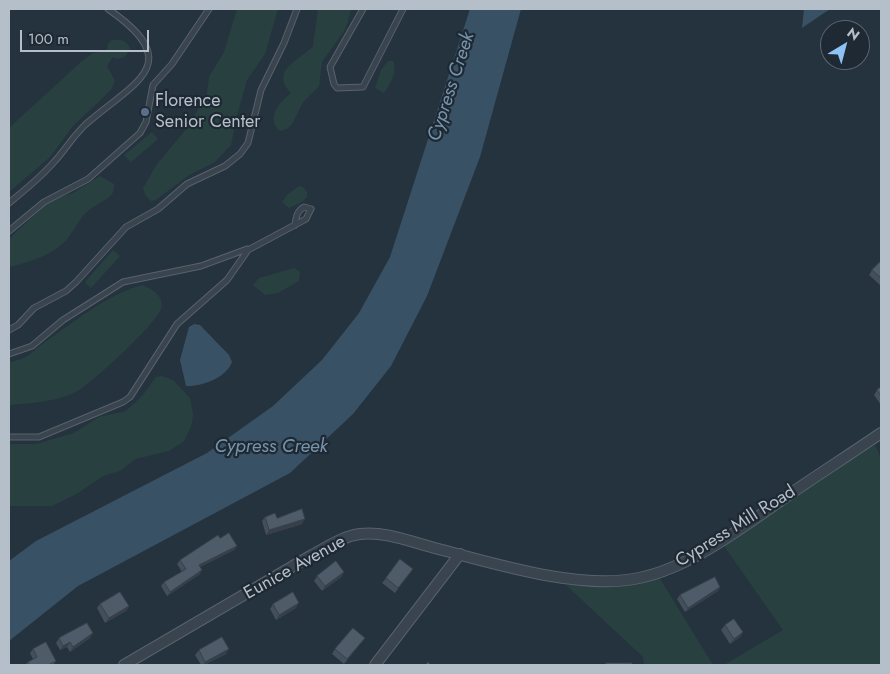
<!DOCTYPE html>
<style>
body{margin:0}
#map{position:relative;width:890px;height:674px;overflow:hidden;background:#25333e;font-family:Jost,sans-serif}
canvas{display:block}
.frame{position:absolute;inset:0;border:10px solid #b5bfc9;pointer-events:none}
.north{position:absolute;left:820px;top:20px;width:50px;height:50px;box-sizing:border-box;background:#1e2933;border:1px solid #5a656f;border-radius:50%;rotate:37deg;font-size:14px;font-weight:700;line-height:20px;text-align:center;color:#b5bfc9}
.north::after{content:'';display:block;margin:auto;width:18px;height:22px;background:#8dc2f5;clip-path:polygon(50% 0,100% 100%,50% 72%,0 100%)}
.scale{position:absolute;left:20px;top:30px;width:129px;height:22px;box-sizing:border-box;border:2px solid #b5bfc9;border-top:0;padding-left:6px;font-size:15px;line-height:18px;white-space:nowrap;color:#b5bfc9;-webkit-text-stroke:4px #1e2933;paint-order:stroke}
</style>
<div id="map">
<canvas width="890" height="674"></canvas>
<div class="frame"></div>
<div class="north">N</div>
<div class="scale">100 m</div>
</div>
<script>
const ctx = document.querySelector('canvas').getContext('2d');
ctx.lineJoin = 'round';
function fillPath(path, color) { ctx.fillStyle = color; ctx.fill(path, 'evenodd'); }
function trace(path, color, width, dash) { ctx.strokeStyle = color; ctx.lineWidth = width; ctx.lineCap = dash ? 'butt' : 'round'; ctx.setLineDash(dash || []); ctx.stroke(path); }
function write(font, color, halo, rows, align = 'center') {
  ctx.font = font + ' Jost,sans-serif'; ctx.lineWidth = 4.5; ctx.setLineDash([]); ctx.textBaseline = 'middle'; ctx.strokeStyle = halo; ctx.fillStyle = color; for (const [text, x, y, turn = 0] of rows) {
    ctx.save(); ctx.translate(x, y); ctx.rotate((+turn || 0) * Math.PI / 180); ctx.textAlign = isNaN(turn) ? turn : align; if (halo) ctx.strokeText(text, 0, 0); ctx.fillText(text, 0, 0); ctx.restore();
  }
}
fillPath(new Path2D(`
 M 237,9 L 278,9 L 265,54 L 247,80 L 237,115 L 231,145 L 215,162 L 189,175 L 156,200 L 151,201 L 145,195 L 143,188 L 157,164 L 189,126 L 207,93 L 209,77 L 224,52 Z
 M 318,9 L 351,9 L 346,28 L 322,62 L 319,86 L 303,102 L 292,124 L 287,129 L 280,131 C 265,118 280,102 291,93 C 269,69 301,60 313,46 Z
 M 112,40 C 119,39 128,40 130,49 L 125,57 L 117,59 L 113,57 L 107,66 L 115,81 L 111,90 L 73,126 L 50,157 L 9,192 L 9,128 L 82,61 L 93,53 L 107,51 L 108,44 Z
 M 388,61 L 393,61 C 398,71 390,85 384,93 L 375,88 L 381,70 Z
 M 152,132 L 158,139 L 131,162 L 124,155 Z
 M 100,176 L 114,184 C 116,200 99,201 89,210 C 80,217 75,229 68,238 C 56,254 27,263 9,267 L 9,239 L 49,201 L 73,193 Z
 M 299,186 L 303,187 L 307,192 L 307,197 L 302,202 L 289,208 L 282,202 L 287,195 Z
 M 113,250 L 120,256 L 91,288 L 85,282 Z
 M 294,268 L 300,272 L 299,281 L 278,293 L 265,295 L 253,285 L 259,278 Z
 M 142,285 C 152,289 165,296 161,309 C 156,324 91,384 76,392 C 55,402 32,403 9,405 L 9,362 C 29,359 30,353 45,342 C 76,321 106,295 142,285 Z
 M 162,376 L 173,380 L 190,398 L 193,414 L 192,424 L 184,441 L 169,451 L 135,459 L 120,471 L 103,476 L 78,493 L 52,506 L 9,506 L 9,444 L 36,444 L 74,433 L 99,417 L 126,411 L 143,395 L 156,377 Z
 M 875,445 L 881,458 L 881,665 L 724,665 L 783,630 L 722,543 Z
 M 659,577 L 713,665 L 644,665 L 643,657 L 566,585 C 598,586 629,588 659,577 Z`), '#284140');
fillPath(new Path2D(`
 M 470,9 L 521,9 L 480,157 L 427,296 L 391,366 L 353,414 L 290,473 L 78,586 L 9,641 L 9,561 L 36,541 L 207,453 L 273,406 L 322,360 L 359,313 L 390,257 Z
 M 804,9 L 830,9 L 802,28 Z
 M 194,324 L 200,325 L 229,355 L 232,362 C 227,377 202,387 186,386 L 180,360 L 189,327 Z`), '#395165');
const lane = new Path2D(`
 M 363,9 L 330,67 L 334,84 L 337,88 L 363,87 L 403,9
 M 9,203 C 25,190 41,177 54,162 C 65,150 74,135 86,124 C 134,82 188,64 108,9
 M 9,231 L 44,202 L 88,179 L 140,133 L 146,122 L 153,85 L 172,64 L 209,9
 M 9,330 L 18,325 L 34,308 L 66,291 L 76,282 L 126,227 L 158,209 L 187,184 L 225,166 L 240,154 L 248,143 L 261,90 L 284,43 L 297,9
 M 9,354 L 32,346 L 63,320 L 123,282 L 201,266 L 247,249
 M 9,437 L 39,437 L 123,402 L 130,397 L 177,324 L 227,280 L 248,250 L 306,219 L 311,209 L 304,207 C 297,211 296,217 295,225`);
const street = new Path2D(`
 M 124,665 L 312,555 C 327,547 343,536 360,534 C 383,531 409,541 431,547 C 489,562 579,591 639,578 C 693,567 748,523 793,492 C 822,472 852,453 881,433
 M 375,665 L 460,554`);
trace(lane, '#57626c', 7);
trace(street, '#57626c', 12);
trace(lane, '#39444e', 5);
trace(street, '#39444e', 10);
fillPath(new Path2D(`
 M 881,263 L 881,283 L 880,285 L 869,275 L 872,270 Z
 M 881,387 L 881,405 L 874,395 L 877,390 Z
 M 265,517 L 277,518 L 302,524 L 266,535 L 262,521 Z
 M 220,538 L 237,546 L 234,550 L 200,567 L 200,574 L 167,596 L 161,586 L 164,582 L 182,572 L 177,564 L 180,560 Z
 M 344,572 L 341,577 L 322,591 L 314,581 L 317,576 Z
 M 409,574 L 395,593 L 382,583 L 386,578 Z
 M 720,587 L 718,591 L 685,612 L 677,599 L 680,595 Z
 M 100,604 L 129,606 L 126,611 L 105,623 L 97,608 Z
 M 273,604 L 296,608 L 276,620 L 270,609 Z
 M 725,625 L 743,632 L 740,637 L 730,644 L 721,630 Z
 M 59,638 L 90,638 L 70,652 L 67,647 L 60,650 L 56,643 Z
 M 365,638 L 344,664 L 332,654 L 335,649 Z
 M 33,649 L 56,661 L 53,665 L 25,665 L 28,662 L 33,659 L 30,653 Z
 M 199,650 L 226,654 L 204,665 L 201,665 L 195,655 Z`), '#434f5a');
fillPath(new Path2D(`
 M 305,519 L 302,524 L 266,535 L 269,530 Z
 M 237,546 L 234,550 L 196,569 L 199,565 Z
 M 202,570 L 200,574 L 167,596 L 170,592 Z
 M 344,572 L 341,577 L 322,591 L 325,586 Z
 M 720,587 L 718,591 L 685,612 L 688,608 Z
 M 299,603 L 296,608 L 276,620 L 279,615 Z
 M 129,606 L 126,611 L 105,623 L 109,618 Z
 M 743,632 L 740,637 L 730,644 L 734,639 Z
 M 93,633 L 90,638 L 70,652 L 73,647 Z
 M 70,642 L 67,647 L 60,650 L 63,646 Z
 M 229,649 L 226,654 L 204,665 L 203,665 L 205,662 Z`), '#37404a');
const building = new Path2D(`
 M 880,262 L 881,263 L 881,278 L 872,270 Z
 M 881,387 L 881,396 L 877,390 Z
 M 302,509 L 305,519 L 269,530 L 265,517 L 275,513 L 277,518 Z
 M 229,533 L 237,546 L 199,565 L 202,570 L 170,592 L 164,582 L 186,569 L 180,560 L 218,535 L 220,538 Z
 M 400,559 L 413,569 L 398,588 L 386,578 Z
 M 336,561 L 344,572 L 325,586 L 317,576 Z
 M 715,577 L 720,587 L 688,608 L 680,595 Z
 M 120,592 L 129,606 L 109,618 L 100,604 Z
 M 293,592 L 299,603 L 279,615 L 273,604 Z
 M 734,619 L 743,632 L 734,639 L 725,625 Z
 M 87,623 L 93,633 L 73,647 L 70,642 L 63,646 L 59,638 Z
 M 353,628 L 365,638 L 347,659 L 335,649 Z
 M 222,637 L 229,649 L 205,662 L 199,650 Z
 M 46,642 L 56,661 L 48,665 L 30,665 L 28,662 L 37,657 L 33,649 Z
 M 428,662 L 431,665 L 426,665 Z
 M 606,663 L 632,663 L 632,665 L 606,665 Z`);
fillPath(building, '#4e5c69');
trace(building, '#37404a', 1);
for (const [x, y, r, color] of [
 [145,112,5,"#5c6f8a"]
]) { const dot = new Path2D(); dot.arc(x, y, r, 0, 2 * Math.PI); ctx.fillStyle = color; ctx.fill(dot); trace(dot, '#1e2933', 2); }
write('18px', '#b5bfc9', '#1e2933', [
 ["Florence",155,102],
 ["Senior Center",155,123]
], 'left');
write('18px', '#b5bfc9', '#1e2933', [
 ["Cypress Mill Road",736,527,-32],
 ["Eunice Avenue",295,568,-29]
]);
write('italic 19px', '#7694ab', '#1e2933', [
 ["Cypress Creek",452,87,-72],
 ["Cypress Creek",271,447]
]);
</script>
